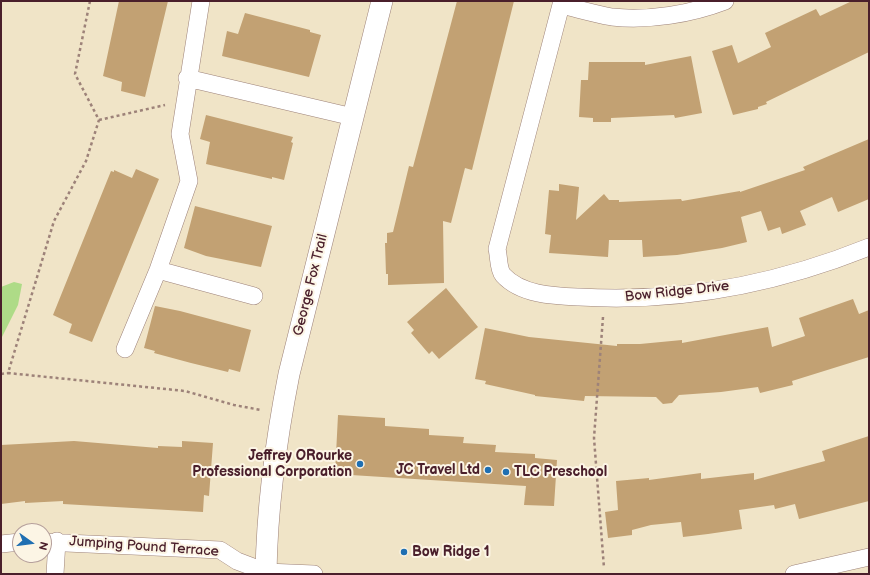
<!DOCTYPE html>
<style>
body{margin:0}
#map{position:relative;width:870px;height:575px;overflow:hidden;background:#f0e4c7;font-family:"Balsamiq Sans",sans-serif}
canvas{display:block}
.frame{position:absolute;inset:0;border:2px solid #4a1f2b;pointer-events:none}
.north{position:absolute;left:12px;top:523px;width:40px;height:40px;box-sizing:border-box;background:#fcf5e5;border:1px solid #b59f9b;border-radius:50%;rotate:104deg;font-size:11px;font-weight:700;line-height:16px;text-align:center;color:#4a1f2b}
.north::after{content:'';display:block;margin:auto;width:14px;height:18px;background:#1f6fb2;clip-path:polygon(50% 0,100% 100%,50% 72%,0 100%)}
</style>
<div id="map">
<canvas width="870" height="575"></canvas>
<div class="frame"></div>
<div class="north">N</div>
</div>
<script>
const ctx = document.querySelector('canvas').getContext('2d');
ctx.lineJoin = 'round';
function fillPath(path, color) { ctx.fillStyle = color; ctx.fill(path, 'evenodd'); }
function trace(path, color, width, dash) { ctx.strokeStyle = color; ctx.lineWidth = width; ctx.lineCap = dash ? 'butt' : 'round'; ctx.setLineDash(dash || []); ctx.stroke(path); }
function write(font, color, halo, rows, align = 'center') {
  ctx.font = font + ' "Balsamiq Sans",sans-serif'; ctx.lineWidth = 4; ctx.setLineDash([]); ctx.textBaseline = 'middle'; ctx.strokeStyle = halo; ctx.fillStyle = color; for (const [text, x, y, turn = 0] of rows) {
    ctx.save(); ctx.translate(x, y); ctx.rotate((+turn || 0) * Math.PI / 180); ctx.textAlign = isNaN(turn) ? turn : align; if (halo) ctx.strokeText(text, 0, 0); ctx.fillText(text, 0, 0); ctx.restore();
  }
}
fillPath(new Path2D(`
 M 14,282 L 22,284 L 18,305 L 1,339 L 1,287 Z`), '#aedb87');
fillPath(new Path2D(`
 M 119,1 L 168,1 L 145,97 L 121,91 L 122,82 L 103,76 Z
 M 457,1 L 514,1 L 472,170 L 465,168 L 451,223 L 443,221 L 444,283 L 388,285 L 388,274 L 386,274 L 385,243 L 387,243 L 387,233 L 393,232 L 409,166 L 413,167 Z
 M 852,1 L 869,1 L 869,52 L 766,102 L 767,104 L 758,107 L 758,109 L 733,115 L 712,51 L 732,45 L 738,63 L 771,47 L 765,33 L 816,9 L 820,16 Z
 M 245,13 L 310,30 L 310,32 L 321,35 L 309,77 L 222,56 L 227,31 L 238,34 Z
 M 691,56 L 702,113 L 675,118 L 674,115 L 611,118 L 611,122 L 593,122 L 593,118 L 579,117 L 581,80 L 588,80 L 589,62 L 645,62 L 645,65 Z
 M 206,115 L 293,137 L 291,142 L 293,143 L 284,180 L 272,177 L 272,179 L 206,164 L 210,142 L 200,139 Z
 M 869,139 L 869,199 L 838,212 L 832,197 L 800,211 L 806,225 L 782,234 L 780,227 L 768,231 L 761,211 L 741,217 L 747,242 L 722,248 L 677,255 L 643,257 L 642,240 L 609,240 L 608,257 L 549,253 L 551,235 L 545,234 L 549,190 L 559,191 L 559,184 L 579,187 L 576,220 L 604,194 L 609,200 L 619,200 L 619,202 L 681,199 L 682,201 L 740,191 L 740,192 L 805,170 L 803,167 Z
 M 136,169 L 159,179 L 92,342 L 69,333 L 72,324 L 53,315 L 111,171 L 114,172 L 114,170 L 132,178 Z
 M 195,206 L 272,226 L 261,267 L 206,256 L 184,248 Z
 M 446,288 L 478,327 L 439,359 L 432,351 L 429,354 L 411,333 L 414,330 L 407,322 Z
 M 853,299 L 859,314 L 869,310 L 869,357 L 792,381 L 793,385 L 760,393 L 758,387 L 721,392 L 679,395 L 672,403 L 663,404 L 656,397 L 585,396 L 584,401 L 535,396 L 535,395 L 485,384 L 486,381 L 475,379 L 485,328 L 529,337 L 617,346 L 617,344 L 640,344 L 682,340 L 682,343 L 768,327 L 772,347 L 805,336 L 799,318 Z
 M 155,306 L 180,311 L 251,330 L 240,372 L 229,369 L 228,372 L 191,363 L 154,353 L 155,351 L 144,348 Z
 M 338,415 L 385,418 L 385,426 L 429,429 L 429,435 L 464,437 L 463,443 L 496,445 L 495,452 L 535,454 L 535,458 L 557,460 L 554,506 L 524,505 L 526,486 L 335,474 Z
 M 869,436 L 869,501 L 799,519 L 795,504 L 775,509 L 774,505 L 739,510 L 742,529 L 708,534 L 683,537 L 681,522 L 651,525 L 632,530 L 632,535 L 608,538 L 605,512 L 618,510 L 616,481 L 649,478 L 649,480 L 701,473 L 701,479 L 754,473 L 754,480 L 825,461 L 822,451 Z
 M 74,441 L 158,448 L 158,446 L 182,447 L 182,441 L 213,443 L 209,496 L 204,495 L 203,512 L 63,504 L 63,501 L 25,503 L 25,501 L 1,504 L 1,445 Z`), '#c2a173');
const minor = new Path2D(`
 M 562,1 L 497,249 C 499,256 498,269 503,275 C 521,295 554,296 579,297 C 678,303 777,284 869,247
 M 561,5 C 578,9 595,14 612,17 C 649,21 691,14 725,1
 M 187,78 L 353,117
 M 158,270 L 254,296
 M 125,349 L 158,270 L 189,181 L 180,134 L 201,1
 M 44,542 L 220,550 L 237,561 L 266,572 L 314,574
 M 1,544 L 20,542
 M 55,574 L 57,541
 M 794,574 L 869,557`);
const tertiary = new Path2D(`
 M 266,574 C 267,506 276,440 289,374 L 382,1`);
trace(minor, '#9d8279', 18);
trace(tertiary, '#9d8279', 22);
trace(new Path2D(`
 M 90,1 L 75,74 L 99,120 L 86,161 L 54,221 L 8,373 L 185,391 L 234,405 L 261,410
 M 99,120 L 165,105
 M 603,317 L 594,438 L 604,568
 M 1,374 L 8,373`), '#9d8279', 2.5, [3, 3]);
trace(minor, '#fff', 17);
trace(tertiary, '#fff', 21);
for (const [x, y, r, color] of [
 [360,464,4,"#1f6fb2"],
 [488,470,4,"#1f6fb2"],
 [506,472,4,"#1f6fb2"],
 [404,552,4,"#1f6fb2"]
]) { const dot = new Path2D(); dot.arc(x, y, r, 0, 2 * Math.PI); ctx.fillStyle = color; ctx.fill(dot); trace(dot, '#fcf5e5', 1.5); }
write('14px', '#4a1f2b', '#fcf5e5', [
 ["George Fox Trail",311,285,-76],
 ["Bow Ridge Drive",677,292,-6],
 ["Jumping Pound Terrace",144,547,4]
]);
write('bold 14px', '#4a1f2b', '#fcf5e5', [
 ["Jeffrey ORourke",352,456],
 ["Professional Corporation",352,472],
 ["JC Travel Ltd",480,470],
 ["TLC Preschool",514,472,"left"],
 ["Bow Ridge 1",412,552,"left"]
], 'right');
</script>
